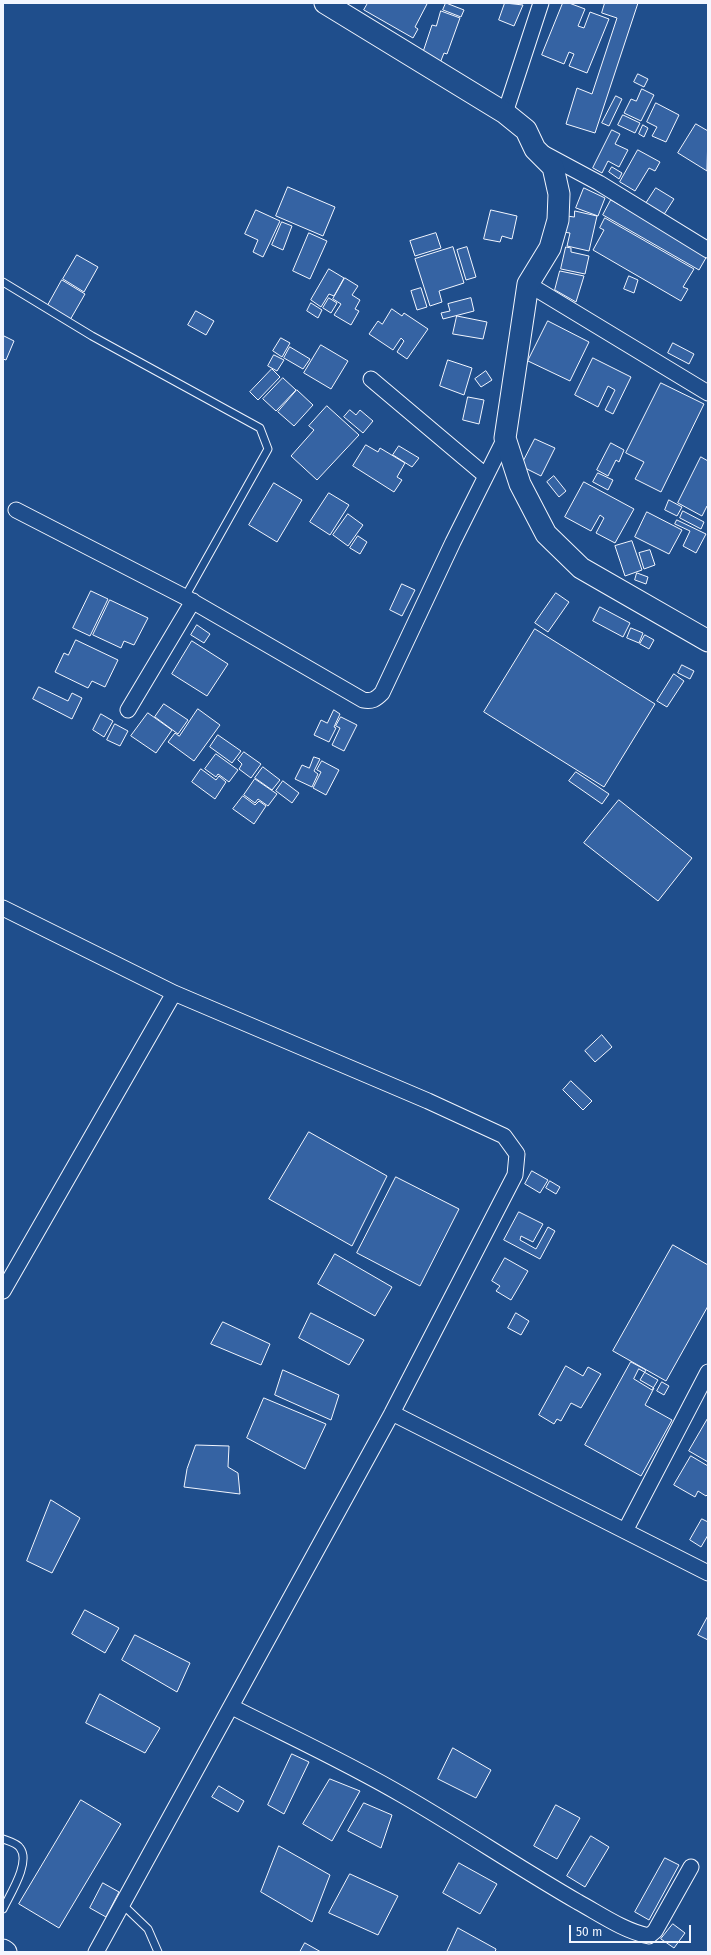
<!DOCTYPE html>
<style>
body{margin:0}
#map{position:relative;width:711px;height:1955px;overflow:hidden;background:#1f4e8c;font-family:"Fira Sans",sans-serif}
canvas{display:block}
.frame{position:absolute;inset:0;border:4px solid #f2f6ff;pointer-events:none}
.scale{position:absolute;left:569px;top:1925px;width:122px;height:18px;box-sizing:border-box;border:2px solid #f2f6ff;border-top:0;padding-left:5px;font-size:12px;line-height:14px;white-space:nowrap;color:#f2f6ff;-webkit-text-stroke:3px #1f4e8c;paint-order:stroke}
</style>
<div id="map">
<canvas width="711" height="1955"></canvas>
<div class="frame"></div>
<div class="scale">50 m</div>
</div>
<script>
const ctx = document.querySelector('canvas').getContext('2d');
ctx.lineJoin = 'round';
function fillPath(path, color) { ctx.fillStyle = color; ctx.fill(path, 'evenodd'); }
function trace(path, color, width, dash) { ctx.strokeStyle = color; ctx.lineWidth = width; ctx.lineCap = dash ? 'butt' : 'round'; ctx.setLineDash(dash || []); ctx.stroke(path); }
const building = new Path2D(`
 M 368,3 L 425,3 L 427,4 L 415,27 L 418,29 L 413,38 L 364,10 Z
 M 446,3 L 464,10 L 461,17 L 443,10 Z
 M 505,3 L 523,5 L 514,26 L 499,20 Z
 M 563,3 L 569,3 L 585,9 L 578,26 L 584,28 L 590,12 L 609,19 L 587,73 L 569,66 L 574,54 L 569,52 L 564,64 L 542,55 Z
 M 605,3 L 638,3 L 595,133 L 566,124 L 577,88 L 592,94 L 617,18 L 602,13 Z
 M 441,11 L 460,18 L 447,54 L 444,53 L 440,63 L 423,52 L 432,25 L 436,26 Z
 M 638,74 L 648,79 L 644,87 L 634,82 Z
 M 642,89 L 654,95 L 641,121 L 624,113 L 631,99 L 636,101 Z
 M 616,96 L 622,99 L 609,126 L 602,123 Z
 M 656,103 L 679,115 L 666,142 L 652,136 L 657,127 L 647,122 Z
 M 623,115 L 640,123 L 635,133 L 618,125 Z
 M 696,124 L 708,131 L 707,171 L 678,153 Z
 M 643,125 L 648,128 L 644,137 L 639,134 Z
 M 612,130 L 620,134 L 615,144 L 628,150 L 619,167 L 608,161 L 602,173 L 593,168 Z
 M 638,150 L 660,162 L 655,171 L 649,168 L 635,191 L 620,182 Z
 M 612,167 L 622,173 L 619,179 L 609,172 Z
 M 288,187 L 335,207 L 323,236 L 276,216 Z
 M 584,188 L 605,198 L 598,216 L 576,208 Z
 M 656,188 L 674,199 L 663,216 L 645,205 Z
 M 611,200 L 707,256 L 699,270 L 603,215 Z
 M 256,210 L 280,221 L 263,257 L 253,252 L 258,240 L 245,234 Z
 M 491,210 L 517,216 L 512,239 L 502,236 L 500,242 L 484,239 Z
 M 575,211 L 597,216 L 589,251 L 567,246 L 570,233 L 563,232 L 567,216 L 574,217 Z
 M 605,218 L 694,269 L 683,287 L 688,289 L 681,301 L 593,250 L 604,230 L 600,228 Z
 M 282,222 L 292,226 L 283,250 L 272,245 Z
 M 309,233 L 327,241 L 310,279 L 293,271 Z
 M 436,233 L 441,248 L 415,256 L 410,241 Z
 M 453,247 L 464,283 L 439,291 L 442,302 L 430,306 L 415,259 Z
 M 467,247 L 476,277 L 466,280 L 457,250 Z
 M 566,247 L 571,248 L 571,252 L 589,256 L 585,274 L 561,269 Z
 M 77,255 L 98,267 L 84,292 L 63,279 Z
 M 329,269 L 344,278 L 334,296 L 329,294 L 321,307 L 311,300 Z
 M 560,271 L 584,276 L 576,302 L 555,290 Z
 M 629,276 L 638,280 L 634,293 L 624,289 Z
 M 345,278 L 358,286 L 352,295 L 360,300 L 355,309 L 359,311 L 351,325 L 334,315 L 341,304 L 333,299 Z
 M 62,280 L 85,294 L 70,320 L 47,307 Z
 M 421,288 L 427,307 L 417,310 L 411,291 Z
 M 329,298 L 337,303 L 331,313 L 323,308 Z
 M 471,298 L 474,311 L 443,319 L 441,313 L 450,311 L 448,304 Z
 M 311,303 L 322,310 L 318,318 L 307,311 Z
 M 392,309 L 402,316 L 404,313 L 428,329 L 407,359 L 397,352 L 404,341 L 401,338 L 393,350 L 369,334 L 378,321 L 382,324 Z
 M 196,311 L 214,321 L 206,335 L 188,325 Z
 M 457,316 L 487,322 L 483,339 L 453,334 Z
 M 548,321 L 589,342 L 570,381 L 528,361 Z
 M 4,336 L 14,341 L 6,360 L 3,359 Z
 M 281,338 L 290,343 L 282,357 L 273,351 Z
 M 673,343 L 694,354 L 689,364 L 668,353 Z
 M 321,345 L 348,361 L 331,389 L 304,373 Z
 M 290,347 L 310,359 L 303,369 L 284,358 Z
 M 274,355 L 284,360 L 277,371 L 268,366 Z
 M 593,358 L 631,377 L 613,414 L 605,410 L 615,390 L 608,386 L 598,407 L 575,395 Z
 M 448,360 L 472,368 L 464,395 L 440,386 Z
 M 272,369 L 280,377 L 258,400 L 250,392 Z
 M 486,371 L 492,380 L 481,387 L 475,379 Z
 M 283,378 L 296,390 L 276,411 L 263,399 Z
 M 661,383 L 704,404 L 661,492 L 635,479 L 644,462 L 626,453 Z
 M 297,390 L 313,405 L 294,426 L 278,412 Z
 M 468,397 L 484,400 L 479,424 L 463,420 Z
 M 327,406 L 359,435 L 317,480 L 291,456 L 314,430 L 309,426 Z
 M 350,410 L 356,415 L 360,410 L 373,421 L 363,433 L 344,417 Z
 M 535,439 L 555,448 L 541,476 L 521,466 Z
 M 611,443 L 624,450 L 619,462 L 616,460 L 608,476 L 597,470 Z
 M 366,445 L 378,452 L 380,448 L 405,463 L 397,477 L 402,480 L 394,492 L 353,466 Z
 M 399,446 L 419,458 L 412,467 L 393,455 Z
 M 701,457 L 708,461 L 708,507 L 707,506 L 702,516 L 678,503 Z
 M 598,473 L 613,480 L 608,490 L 593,482 Z
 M 554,476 L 566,491 L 559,497 L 547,482 Z
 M 584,482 L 634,509 L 615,543 L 596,533 L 604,518 L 600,515 L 591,531 L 565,517 Z
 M 274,483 L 302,500 L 277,542 L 249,525 Z
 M 329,493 L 349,505 L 330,535 L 310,522 Z
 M 669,500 L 682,507 L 677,516 L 665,510 Z
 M 683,511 L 704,522 L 701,529 L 680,518 Z
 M 647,512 L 682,530 L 669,554 L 635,537 Z
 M 348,514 L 363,525 L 348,546 L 333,535 Z
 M 677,520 L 706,534 L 696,553 L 683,546 L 690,531 L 675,524 Z
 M 358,536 L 367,542 L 360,554 L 350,548 Z
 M 632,541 L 642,570 L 625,576 L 615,546 Z
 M 650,550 L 655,565 L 644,569 L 639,553 Z
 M 637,573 L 648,577 L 646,584 L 635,580 Z
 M 402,584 L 415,590 L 402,616 L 390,610 Z
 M 91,591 L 108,599 L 90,636 L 73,628 Z
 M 556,593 L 569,602 L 548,632 L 535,623 Z
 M 110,600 L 148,618 L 134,645 L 124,641 L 121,648 L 93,635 Z
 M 600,607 L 630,623 L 623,637 L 593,621 Z
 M 197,625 L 210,634 L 204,643 L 191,635 Z
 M 631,628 L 643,633 L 639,643 L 627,638 Z
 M 535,629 L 655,704 L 604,787 L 484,712 Z
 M 645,635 L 654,640 L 649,649 L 640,644 Z
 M 76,640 L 118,660 L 105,687 L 92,681 L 88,688 L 55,672 L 64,653 L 68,655 Z
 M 192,641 L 228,664 L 207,696 L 172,674 Z
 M 682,665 L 694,671 L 690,679 L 678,673 Z
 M 674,674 L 684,681 L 667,707 L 657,701 Z
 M 39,687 L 68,701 L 72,693 L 82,698 L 72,719 L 33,699 Z
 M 164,704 L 188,720 L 178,734 L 155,717 Z
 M 198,709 L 220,725 L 194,761 L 168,742 L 175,733 L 179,736 Z
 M 334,710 L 340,714 L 334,727 L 336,728 L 329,742 L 314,735 L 321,720 L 327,723 Z
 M 148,713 L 172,730 L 156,753 L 131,736 Z
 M 101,714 L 113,721 L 104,737 L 93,730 Z
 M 341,717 L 357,725 L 344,751 L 332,745 L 340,728 L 336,726 Z
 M 115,724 L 128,731 L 120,746 L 107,740 Z
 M 218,735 L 241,751 L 232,763 L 210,747 Z
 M 244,752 L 261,764 L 251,778 L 239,769 L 242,764 L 238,760 Z
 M 216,754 L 238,770 L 229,782 L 218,774 L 216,777 L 205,769 Z
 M 314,757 L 320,759 L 314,771 L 318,774 L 312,787 L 295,779 L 302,765 L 309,768 Z
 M 322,761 L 339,770 L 326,795 L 313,788 L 321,772 L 317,770 Z
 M 263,767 L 280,780 L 272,790 L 255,778 Z
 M 201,769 L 216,780 L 219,776 L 226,782 L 215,799 L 192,782 Z
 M 576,772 L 609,794 L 602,804 L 569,781 Z
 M 255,779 L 277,794 L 268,806 L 258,799 L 255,803 L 244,795 Z
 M 283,781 L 299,793 L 292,803 L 276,791 Z
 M 243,796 L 255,805 L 259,801 L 266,806 L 254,824 L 233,809 Z
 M 619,800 L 692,858 L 658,901 L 584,843 Z
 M 602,1035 L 612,1047 L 595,1062 L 585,1051 Z
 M 571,1081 L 592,1101 L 583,1110 L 563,1090 Z
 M 309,1132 L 387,1176 L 352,1246 L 269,1199 Z
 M 532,1171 L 548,1180 L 540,1193 L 525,1184 Z
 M 396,1177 L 459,1209 L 420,1286 L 357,1253 Z
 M 550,1181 L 560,1187 L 556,1194 L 546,1188 Z
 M 519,1212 L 543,1224 L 533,1242 L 521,1236 L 520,1240 L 536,1249 L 548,1227 L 555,1231 L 540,1259 L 504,1240 Z
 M 673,1245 L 708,1265 L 708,1306 L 666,1381 L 613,1351 Z
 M 335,1254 L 392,1287 L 375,1316 L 318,1284 Z
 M 505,1258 L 528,1271 L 511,1300 L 496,1291 L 500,1286 L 492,1281 Z
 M 311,1313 L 364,1340 L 349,1365 L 299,1338 Z
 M 516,1313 L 529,1321 L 521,1335 L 508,1328 Z
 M 223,1322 L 270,1344 L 261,1365 L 211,1344 Z
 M 631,1362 L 646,1370 L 640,1380 L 654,1388 L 645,1405 L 672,1420 L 641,1476 L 585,1445 Z
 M 566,1366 L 583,1376 L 588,1367 L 601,1374 L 581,1408 L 571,1403 L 561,1421 L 557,1419 L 554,1424 L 539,1415 Z
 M 639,1369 L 658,1380 L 652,1390 L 634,1379 Z
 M 283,1370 L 339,1395 L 331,1420 L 275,1395 Z
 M 662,1382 L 669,1386 L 664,1395 L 657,1391 Z
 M 264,1398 L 326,1424 L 305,1469 L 247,1438 Z
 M 708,1418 L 708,1462 L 689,1451 Z
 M 196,1445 L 229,1446 L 228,1467 L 238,1473 L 240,1494 L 184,1487 L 187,1469 Z
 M 691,1456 L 708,1466 L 708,1494 L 706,1496 L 698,1491 L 695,1497 L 674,1485 Z
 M 51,1500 L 80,1518 L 52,1573 L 27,1561 Z
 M 702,1519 L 708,1522 L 708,1535 L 701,1547 L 690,1540 Z
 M 85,1610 L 119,1628 L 105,1653 L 72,1634 Z
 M 708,1616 L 708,1640 L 698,1635 Z
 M 135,1635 L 190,1663 L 177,1692 L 122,1660 Z
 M 100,1694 L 160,1728 L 145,1753 L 86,1723 Z
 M 453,1748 L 491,1770 L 476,1798 L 438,1779 Z
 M 292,1754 L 309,1762 L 284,1814 L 268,1805 Z
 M 330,1779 L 360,1791 L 332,1841 L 303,1824 Z
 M 219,1786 L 244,1801 L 238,1812 L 212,1797 Z
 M 81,1800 L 121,1824 L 59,1928 L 19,1904 Z
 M 364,1803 L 392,1815 L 381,1848 L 348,1831 Z
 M 556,1805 L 580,1818 L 557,1859 L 534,1846 Z
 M 591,1836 L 609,1847 L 585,1887 L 567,1876 Z
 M 279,1846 L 330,1875 L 312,1922 L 261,1892 Z
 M 665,1858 L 679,1865 L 649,1920 L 635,1912 Z
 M 459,1863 L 497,1884 L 480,1914 L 443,1893 Z
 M 350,1874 L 398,1896 L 378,1935 L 329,1913 Z
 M 103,1883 L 119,1892 L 106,1917 L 90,1908 Z
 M 673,1924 L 685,1933 L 674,1948 L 661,1939 Z
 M 458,1928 L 496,1949 L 495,1952 L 447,1952 Z
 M 305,1943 L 321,1952 L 300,1952 Z`);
fillPath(building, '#3563a3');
trace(building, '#f2f6ff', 1);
const lane = new Path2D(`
 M 3,282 L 92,336 L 260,428 L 268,449 L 185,597
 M 3,1839 C 8,1841 17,1843 20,1848 C 31,1862 10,1894 3,1909
 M 123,1905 L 148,1929 L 158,1952`);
const street = new Path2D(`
 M 505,113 L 541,3
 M 545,154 L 599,183 L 708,250
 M 528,284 L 708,393
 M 371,379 L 486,476
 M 16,510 L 185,597 L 363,700 C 372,702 376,699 382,693 L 453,542 L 505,438
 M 128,710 L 193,601
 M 3,908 L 174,993 L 428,1101 L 504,1136 L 517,1154 L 515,1175 L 392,1413 L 96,1952
 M 3,1291 L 174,993
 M 392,1413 L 708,1573
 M 625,1531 L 708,1372
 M 232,1707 C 289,1736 348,1763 404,1796 C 463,1830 519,1868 578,1902 C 600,1914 624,1931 649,1936 L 655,1931 L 691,1867`);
const secondary = new Path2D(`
 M 325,3 L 505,113 L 526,130 L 535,149 L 553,167 L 559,194 L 558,220 L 550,248 L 528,284 L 505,438 L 520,484 L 546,534 L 581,568 L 708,641
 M 3,1950 L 6,1952`);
trace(lane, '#f2f6ff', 9);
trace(street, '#f2f6ff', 17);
trace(secondary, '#f2f6ff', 23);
trace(lane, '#1f4e8c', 7);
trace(street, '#1f4e8c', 15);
trace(secondary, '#1f4e8c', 21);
</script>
